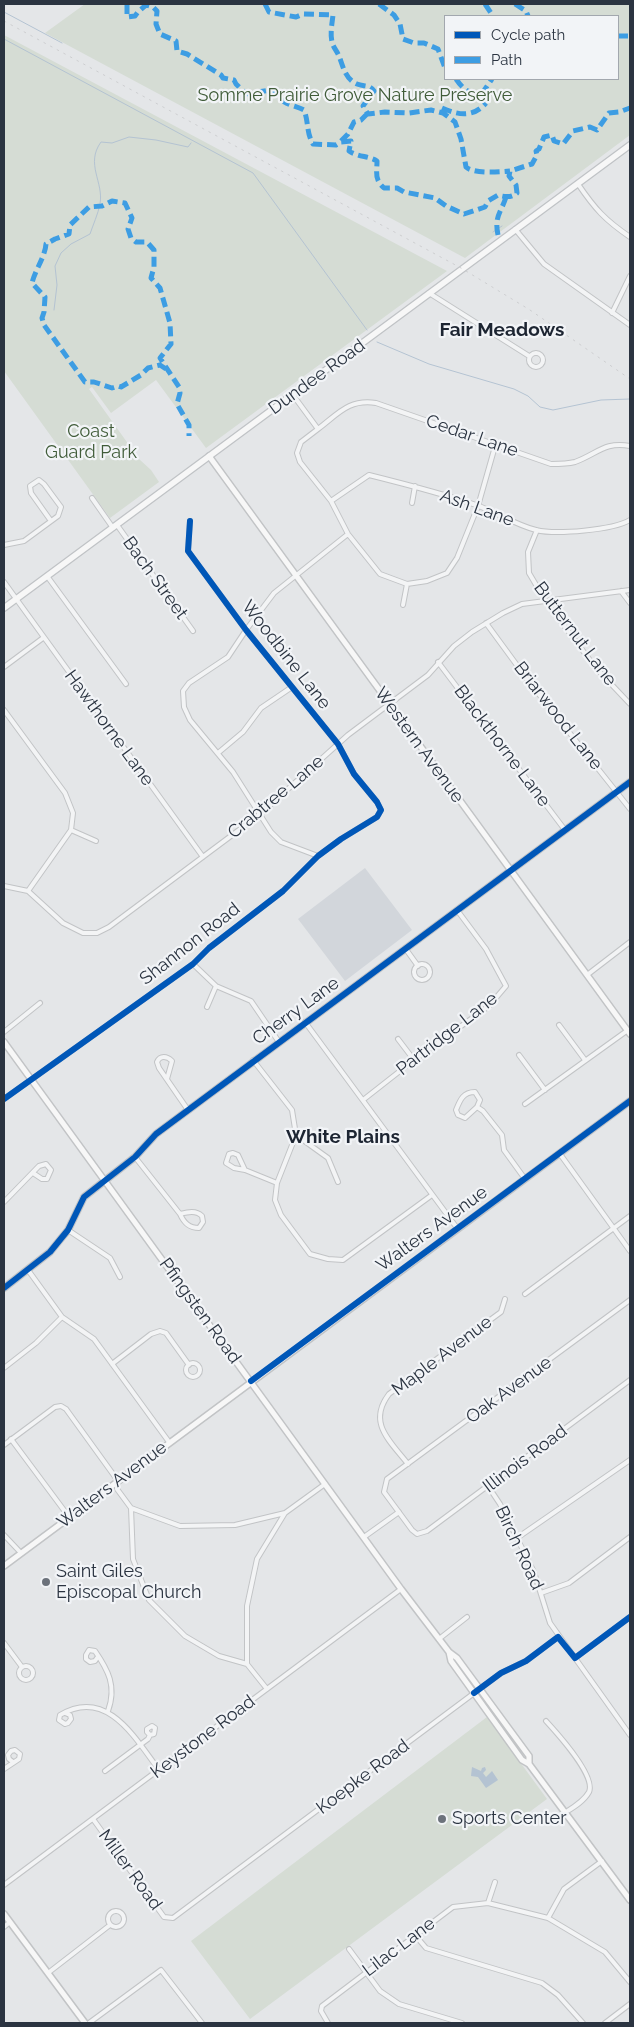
<!DOCTYPE html>
<style>
body{margin:0}
#map{position:relative;width:634px;height:2027px;overflow:hidden;background:#e4e6e8;font-family:Raleway,sans-serif}
canvas{display:block}
.frame{position:absolute;inset:0;border:5px solid #2b3441;pointer-events:none}
.legend{position:absolute;left:444px;top:15px;width:175px;height:65px;box-sizing:border-box;background:#f2f4f7;border:1px solid #a2a7ae;margin:0;padding:6px 9px;list-style:none;font-size:15px;color:#2b3441}
.legend li{display:flex;align-items:center;gap:10px;height:25px}
.legend b{width:25px;border:1px solid #a2a7ae}
</style>
<div id="map">
<canvas width="634" height="2027"></canvas>
<div class="frame"></div>
<ul class="legend">
<li><b style="height:6px;background:#0057b8"></b>Cycle path</li>
<li><b style="height:6px;background:#3d9de3"></b>Path</li>
</ul>
</div>
<script>
const ctx = document.querySelector('canvas').getContext('2d');
ctx.lineJoin = 'round';
function fillPath(path, color) { ctx.fillStyle = color; ctx.fill(path, 'evenodd'); }
function trace(path, color, width, dash) { ctx.strokeStyle = color; ctx.lineWidth = width; ctx.lineCap = dash ? 'butt' : 'round'; ctx.setLineDash(dash || []); ctx.stroke(path); }
function write(font, color, halo, rows, align = 'center') {
  ctx.font = font + ' Raleway,sans-serif'; ctx.lineWidth = 4.5; ctx.setLineDash([]); ctx.textBaseline = 'middle'; ctx.strokeStyle = halo; ctx.fillStyle = color; for (const [text, x, y, turn = 0] of rows) {
    ctx.save(); ctx.translate(x, y); ctx.rotate((+turn || 0) * Math.PI / 180); ctx.textAlign = isNaN(turn) ? turn : align; if (halo) ctx.strokeText(text, 0, 0); ctx.fillText(text, 0, 0); ctx.restore();
  }
}
fillPath(new Path2D(`
 M 365,868 L 412,930 L 345,981 L 298,919 Z`), '#d2d6db');
fillPath(new Path2D(`
 M 85,4 L 630,4 L 630,135 L 465,258 L 45,33 ZM 445,16 L 618,16 L 618,79 L 445,79 Z
 M 4,35 L 447,271 L 206,448 L 156,380 L 111,413 L 92,387 L 89,389 L 139,459 L 151,470 L 159,482 L 110,518 L 4,371 Z
 M 487,1717 L 547,1799 L 250,2019 L 191,1941 Z`), '#d5dcd4');
fillPath(new Path2D(`
 M 472,1767 L 481,1771 L 482,1768 L 485,1767 L 486,1770 L 483,1773 L 486,1777 L 492,1771 L 498,1780 L 486,1788 L 478,1777 L 471,1776 Z`), '#b4c3d2');
trace(new Path2D(`
 M 4,12 L 62,43
 M 4,39 L 253,173 L 367,330
 M 493,232 L 502,226
 M 54,310 L 57,285 L 55,266 L 61,253 L 71,244 L 90,234 C 93,225 98,214 100,204 C 104,182 85,164 101,142 L 112,143 L 129,137 L 156,140 L 188,147 L 191,143
 M 377,342 L 429,364 L 514,389 L 528,396 L 540,407 L 553,410 L 601,400 L 630,399`), '#b4c3d2', 1);
const street = new Path2D(`
 M 578,184 C 595,209 605,220 630,237
 M 515,229 L 544,264 L 630,325
 M 429,293 L 529,356
 M 612,313 L 630,276
 M529 360a7 7 0 1 1 14 0a7 7 0 1 1-14 0Z
 M 293,395 L 318,429 L 301,442 L 297,453 L 300,462 L 331,501 L 348,534 L 380,574 L 407,584 L 427,581 L 447,573 L 457,558 L 478,506 L 496,443
 M 318,429 C 339,413 349,399 376,403 L 551,464 C 559,464 567,464 575,462 C 597,454 605,441 630,446
 M 92,498 L 113,528
 M 331,501 L 369,475 C 405,484 441,493 476,505 C 496,512 516,525 536,530 C 556,535 613,530 630,520
 M 412,503 L 415,486
 M 117,525 L 193,631
 M 537,530 L 528,552 L 529,573 L 545,600 L 595,667 L 630,704
 M 4,545 L 24,541 L 58,516 L 61,507 L 44,484 L 39,480 L 30,486 L 31,493 L 51,521
 M 47,576 L 126,684
 M 4,582 L 203,857
 M 621,591 L 630,603
 M 403,605 L 407,584
 M 486,623 L 530,683 L 630,809
 M 438,662 L 565,830
 M 4,667 L 43,638
 M 4,710 L 65,793 L 73,813 L 71,830 L 28,891
 M 218,753 L 243,732 L 261,708 L 292,687
 M 71,830 L 96,841
 M 318,856 L 281,842 L 271,832 L 233,772 L 190,720 L 184,707 L 183,691 L 189,683 L 228,657 L 246,630 L 274,593 L 348,534
 M 4,886 L 28,891 L 63,923 L 83,933 L 97,933 L 109,927 L 259,815 L 348,735 L 428,675 L 454,646 L 472,632 L 503,613 L 522,604 L 630,590
 M 405,948 L 418,966
 M 193,964 L 216,986 L 251,1001 L 279,1042
 M414 972a8 8 0 1 1 16 0a8 8 0 1 1-16 0Z
 M 587,975 L 630,942
 M 207,1007 L 216,986
 M 305,1022 L 457,1228
 M 559,1025 L 585,1060
 M 4,1032 L 40,1003
 M 398,1039 L 414,1060
 M 519,1055 L 545,1090
 M 253,1060 L 292,1110 L 296,1135 L 277,1183 L 275,1200 L 281,1215 L 310,1254 L 328,1259 L 343,1260 L 432,1195
 M 167,1079 L 172,1061 C 167,1056 160,1055 157,1062 L 159,1068 L 188,1110
 M 4,1099 L 193,964 L 209,948 L 283,891 L 318,856 L 341,839 L 377,817 L 381,810 L 377,802 L 354,774 L 338,744 L 246,630 L 188,551 L 190,521
 M 363,1100 L 414,1060 L 489,1006 L 506,986 L 486,949 L 457,910
 M 525,1104 L 628,1030
 M 477,1107 L 465,1118 L 458,1115 L 456,1110 C 460,1100 463,1092 475,1092 L 480,1100 L 477,1107 L 483,1111 L 502,1135 L 504,1150 L 525,1179
 M 296,1135 L 328,1158 L 338,1182
 M 560,1154 L 630,1251
 M 135,1157 L 180,1214 C 184,1223 189,1228 199,1228 L 203,1222 L 202,1216 C 196,1210 188,1212 180,1214
 M 245,1170 L 234,1168 L 226,1163 L 229,1154 L 233,1153 L 238,1155 L 245,1170 L 277,1183
 M 4,1202 L 39,1166 L 46,1164 L 51,1170 L 47,1179 L 42,1179 L 33,1173
 M 68,1230 L 110,1258 L 120,1277
 M 28,1270 L 62,1317 L 94,1339 L 169,1442
 M 525,1294 L 630,1216
 M 630,1300 L 387,1479 L 384,1492 L 412,1530 L 417,1534 L 427,1531 L 630,1380
 M186 1370a7 7 0 1 1 14 0a7 7 0 1 1-14 0Z
 M 112,1364 L 151,1334 L 160,1331 L 166,1333 L 189,1365
 M 4,1368 L 36,1343 L 62,1317
 M 11,1439 L 69,1517
 M 4,1445 L 55,1407 L 61,1406 L 66,1409 L 118,1481 L 117,1489 L 131,1508 L 133,1559 L 149,1600 L 185,1636 L 219,1656 L 247,1664 L 267,1689
 M 408,1464 C 390,1441 367,1423 389,1394 L 501,1312 L 505,1299
 M 488,1486 L 500,1504 L 534,1572 L 550,1623 L 630,1735
 M 131,1508 L 180,1526 L 235,1525 L 285,1513 L 325,1484
 M 4,1535 L 21,1553
 M 364,1537 L 399,1512
 M 517,1538 L 630,1460
 M 541,1593 L 569,1583 L 630,1537
 M 439,1639 L 467,1617
 M 4,1643 L 22,1667
 M 97,1658 L 95,1661 L 90,1662 L 86,1659 L 86,1655 L 89,1650 L 95,1651 C 108,1670 117,1686 108,1711
 M 575,1658 L 630,1617
 M 247,1664 L 247,1606 L 257,1559 L 285,1513
 M19 1673a7 7 0 1 1 14 0a7 7 0 1 1-14 0Z
 M 65,1713 L 70,1715 L 71,1719 L 68,1723 L 65,1724 L 59,1720 L 60,1715 C 107,1687 135,1738 159,1770
 M 546,1721 C 557,1733 596,1776 589,1792 C 584,1801 574,1807 566,1812
 M 4,1769 L 19,1759 L 20,1754 L 15,1750 L 11,1751 L 8,1755 L 9,1759 L 13,1762
 M 105,1771 L 148,1739 L 150,1735 L 154,1734 L 155,1728 L 152,1726 L 147,1729 L 147,1732 L 150,1735
 M 93,1819 L 164,1917 L 173,1918 L 501,1673 L 526,1661 L 558,1637
 M 4,1885 L 401,1589
 M 488,1903 L 495,1882
 M108 1919a8 8 0 1 1 16 0a8 8 0 1 1-16 0Z
 M 548,1918 L 564,1889 L 602,1861
 M 4,1927 L 10,1922
 M 415,1935 L 426,1948 L 542,1983 L 558,1995 L 583,2023
 M 349,1949 L 380,1991 L 399,2004 L 462,2023
 M 48,1973 L 110,1925
 M 89,2023 L 161,1970 L 202,2023
 M 328,2023 L 321,2011 L 322,2006 L 453,1907 L 488,1903 L 548,1918 L 605,1952 L 630,1982
 M 605,2023 L 630,2004`);
const secondary = new Path2D(`
 M 209,456 L 630,1034
 M 4,1042 L 401,1589 L 449,1652 L 457,1658 L 529,1756 L 529,1764
 M 4,1288 L 50,1252 L 68,1230 L 84,1197 L 135,1157 L 156,1134 L 630,782
 M 4,1566 L 630,1101
 M 449,1652 L 451,1661 L 522,1760 L 529,1764 L 630,1900
 M 4,1914 L 85,2023`);
const primary = new Path2D(`
 M 4,608 L 630,145`);
trace(street, '#c2c4c6', 6);
trace(secondary, '#c2c4c6', 8);
trace(primary, '#c0c3c6', 8);
trace(street, '#f3f4f5', 4);
trace(secondary, '#f7f7f7', 5);
trace(primary, '#f7f7f7', 5.5);
trace(new Path2D(`
 M 4,21 L 461,268 L 530,310 L 630,379`), '#cdced0', 1, [2.5, 5]);
trace(new Path2D(`
 M 127,4 L 127,17 L 135,16 L 138,12 L 146,5 L 153,7 L 157,11 L 156,24 L 160,34 L 176,41 L 177,51 L 187,54 L 221,75 L 223,78 L 234,80 L 236,84 L 246,94 L 270,90 L 279,93 C 280,105 295,105 304,110 C 309,123 306,132 313,144 L 336,145 L 341,142 L 351,141 L 349,151 C 358,157 369,156 377,161 C 377,173 374,179 384,188 L 397,188 L 404,192 L 435,198 L 446,206 L 464,214 L 485,207 L 488,201 L 498,195 C 505,197 511,198 517,193 L 516,185 L 509,176 L 510,171 L 532,164 L 537,155 L 536,151 L 539,149 L 544,137 L 552,135 L 554,141 L 563,144 L 573,131 L 590,127 L 597,130 L 609,113 L 619,112 L 630,108
 M 265,4 L 269,12 L 296,17 L 303,14 L 333,15 C 332,24 330,33 332,42 C 333,47 337,51 339,56 C 343,66 345,79 357,84 C 364,87 369,84 374,91 L 363,106 L 368,114 L 385,112 L 409,113 L 431,110 L 443,113 L 455,122 L 461,139 L 466,167 C 473,174 499,172 510,171
 M 379,4 L 394,15 L 400,24 L 403,39 L 414,43 L 424,43 L 438,49 L 445,68
 M 485,4 L 493,16
 M 515,4 L 526,11 L 528,16
 M 618,36 L 630,36
 M 456,79 C 463,89 470,96 483,92 L 492,79
 M 442,108 C 458,115 473,118 486,103
 M 341,141 L 348,134 L 354,122 L 361,120 L 367,114
 M 498,235 C 494,216 501,213 506,197
 M 166,369 L 160,365 L 148,368 L 141,375 L 121,387 L 118,386 L 112,388 L 94,382 L 85,382 L 44,325 L 42,318 L 44,312 L 45,297 L 32,283 C 35,270 45,257 46,244 L 55,239 L 69,234 L 70,225 L 89,207 L 102,206 L 112,201 L 125,203 L 132,218 L 128,229 L 131,238 L 136,242 L 147,242 L 154,250 L 154,267 L 151,278 L 160,288 L 170,323 L 171,344 L 160,358 L 179,387 L 180,393 L 177,404 L 189,425 L 189,436`), '#3d9de3', 5, [10, 5]);
trace(new Path2D(`
 M 4,1099 L 193,964 L 209,948 L 283,891 L 318,856 L 341,839 L 377,817 L 381,810 L 377,802 L 354,774 L 338,744 L 246,630 L 188,551 L 190,521
 M 4,1288 L 50,1252 L 68,1230 L 84,1197 L 135,1157 L 156,1134 L 630,782
 M 251,1381 L 630,1101
 M 474,1693 L 501,1673 L 526,1661 L 558,1637 L 575,1658 L 630,1617`), '#0057b8', 6);
for (const [x, y, r, color] of [
 [46,1582,5,"#6c727b"],
 [442,1819,5,"#6c727b"]
]) { const dot = new Path2D(); dot.arc(x, y, r, 0, 2 * Math.PI); ctx.fillStyle = color; ctx.fill(dot); trace(dot, '#f2f4f7', 2); }
write('18px', '#405c39', '#f2f4f7', [
 ["Somme Prairie Grove Nature Preserve",355,96],
 ["Coast",91,432],
 ["Guard Park",91,453]
]);
write('18px', '#2b3441', '#f2f4f7', [
 ["Dundee Road",317,377,-36],
 ["Cedar Lane",472,436,19],
 ["Ash Lane",477,508,20],
 ["Bach Street",155,578,54],
 ["Butternut Lane",575,634,53],
 ["Woodbine Lane",286,655,52],
 ["Briarwood Lane",558,716,52],
 ["Hawthorne Lane",109,728,54],
 ["Western Avenue",419,745,54],
 ["Blackthorne Lane",502,746,53],
 ["Crabtree Lane",276,797,-40],
 ["Shannon Road",190,944,-38],
 ["Cherry Lane",296,1011,-36],
 ["Partridge Lane",447,1034,-38],
 ["Walters Avenue",432,1229,-36],
 ["Pfingsten Road",200,1311,54],
 ["Maple Avenue",442,1356,-37],
 ["Oak Avenue",509,1390,-36],
 ["Illinois Road",525,1459,-37],
 ["Walters Avenue",112,1485,-37],
 ["Birch Road",519,1548,65],
 ["Keystone Road",203,1737,-37],
 ["Koepke Road",363,1777,-37],
 ["Miller Road",130,1870,54],
 ["Lilac Lane",399,1947,-37]
]);
write('18px', '#2b3441', '#f2f4f7', [
 ["Saint Giles",56,1572],
 ["Episcopal Church",56,1593],
 ["Sports Center",452,1819]
], 'left');
write('bold 19px', '#1d2532', '#f2f4f7', [
 ["Fair Meadows",502,330],
 ["White Plains",343,1137]
]);
</script>
